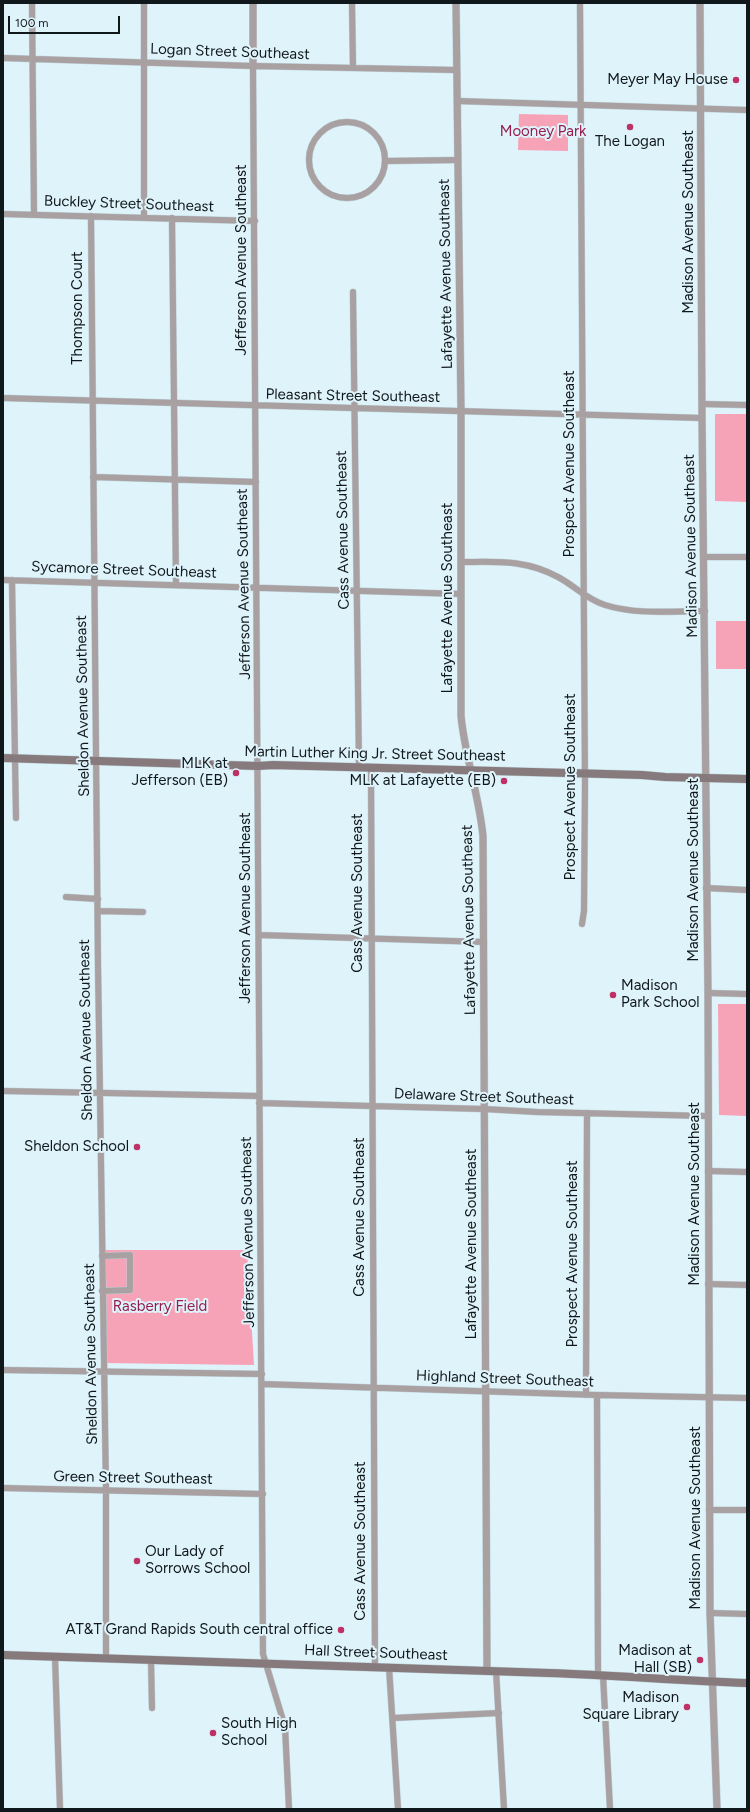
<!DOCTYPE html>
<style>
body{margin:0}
#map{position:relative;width:750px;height:1812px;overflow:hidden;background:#dff3fb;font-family:Figtree,sans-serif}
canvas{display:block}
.frame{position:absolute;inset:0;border:4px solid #11181b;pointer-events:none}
.scale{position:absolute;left:8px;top:16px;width:112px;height:18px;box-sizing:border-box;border:2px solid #11181b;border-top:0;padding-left:5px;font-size:12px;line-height:14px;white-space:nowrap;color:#11181b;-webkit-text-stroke:3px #dff3fb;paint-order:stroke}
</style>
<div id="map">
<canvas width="750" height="1812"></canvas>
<div class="frame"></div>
<div class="scale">100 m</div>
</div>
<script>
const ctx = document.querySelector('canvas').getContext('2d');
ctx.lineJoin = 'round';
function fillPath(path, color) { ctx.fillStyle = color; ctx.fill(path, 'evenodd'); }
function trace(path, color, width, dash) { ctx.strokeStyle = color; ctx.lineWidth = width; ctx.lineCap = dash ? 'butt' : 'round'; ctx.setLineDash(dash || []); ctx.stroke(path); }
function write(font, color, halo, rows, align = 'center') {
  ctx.font = font + ' Figtree,sans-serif'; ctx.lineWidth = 4; ctx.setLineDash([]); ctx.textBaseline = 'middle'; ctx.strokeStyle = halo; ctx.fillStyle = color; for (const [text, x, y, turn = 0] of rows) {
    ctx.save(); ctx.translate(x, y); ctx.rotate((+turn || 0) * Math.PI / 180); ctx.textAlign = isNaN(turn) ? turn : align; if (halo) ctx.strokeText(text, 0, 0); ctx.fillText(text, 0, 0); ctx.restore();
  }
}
fillPath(new Path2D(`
 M 519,114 L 568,115 L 568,151 L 518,150 Z
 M 715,414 L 747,414 L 747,502 L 715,501 Z
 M 716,621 L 747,621 L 747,669 L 716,669 Z
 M 718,1004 L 747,1004 L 747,1116 L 719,1115 Z
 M 102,1250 L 247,1250 L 254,1365 L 104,1363 Z`), '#f6a3b8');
const minor = new Path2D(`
 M 32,3 L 34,214
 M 144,3 L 144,217
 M 352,3 L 353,68
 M 580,3 L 585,785 L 584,911 L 582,924
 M 3,58 L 253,66 L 456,70
 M 253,66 L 263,1654 L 285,1727 L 289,1809
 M 457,101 L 747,110
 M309 160a38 38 0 1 1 76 0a38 38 0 1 1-76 0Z
 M 385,161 L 458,160
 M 3,214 L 255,221
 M 91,216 L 98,966 L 106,1490 L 106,1659
 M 172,218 L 176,585
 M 353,292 L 359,767
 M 3,398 L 702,418
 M 702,404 L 747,405
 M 93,477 L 256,482
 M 704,557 L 747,557
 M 461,562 C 497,562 525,559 558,577 C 575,586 586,599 605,605 C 637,615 672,611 705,611
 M 3,580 L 461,594
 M 12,580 L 16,818
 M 371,767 L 375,1667
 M 706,888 L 747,890
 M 66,897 L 98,899
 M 98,911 L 143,912
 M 259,935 L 484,942
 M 708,993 L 747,994
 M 3,1091 L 259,1096
 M 259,1103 L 484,1109 L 537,1112 L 707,1116
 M 708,1171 L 747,1172
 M 102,1256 L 130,1255 L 130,1290 L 102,1291
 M 708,1284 L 747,1285
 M 3,1370 L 262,1374
 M 262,1384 L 597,1395 L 747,1398
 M 586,1395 L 587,1113
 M 597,1395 L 598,1675
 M 3,1488 L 263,1494
 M 709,1510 L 747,1510
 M 710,1613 L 747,1614
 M 55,1657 L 60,1809
 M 151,1660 L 152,1708
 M 389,1667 L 398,1809
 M 496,1671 L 504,1809
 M 603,1675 L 610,1809
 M 393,1718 L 499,1713`);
const tertiary = new Path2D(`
 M 253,3 L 253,66
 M 456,3 L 461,411 L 461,716 C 465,757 479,795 483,836 L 487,1671
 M 700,3 L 702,418 L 708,993 L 710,1613 L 717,1809`);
const secondary = new Path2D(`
 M 3,758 L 258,766 L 273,765 L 642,775 L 665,777 L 747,779
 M 3,1655 L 549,1673 C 615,1675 681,1681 747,1683`);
trace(minor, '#bed0d7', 7);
trace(tertiary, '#bed0d7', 8);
trace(secondary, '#bed0d7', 9);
trace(minor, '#a9a0a2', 6);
trace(tertiary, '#a9a0a2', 7);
trace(secondary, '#877a7d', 8);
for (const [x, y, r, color] of [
 [736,80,4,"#be3165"],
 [630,127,4,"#be3165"],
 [236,773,4,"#be3165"],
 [504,781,4,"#be3165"],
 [613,995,4,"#be3165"],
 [137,1147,4,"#be3165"],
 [137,1561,4,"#be3165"],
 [341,1630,4,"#be3165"],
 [700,1660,4,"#be3165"],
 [687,1707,4,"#be3165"],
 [213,1733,4,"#be3165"]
]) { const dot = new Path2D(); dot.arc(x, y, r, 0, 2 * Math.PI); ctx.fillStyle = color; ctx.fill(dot); trace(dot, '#dff3fb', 1.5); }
write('15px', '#11181b', '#dff3fb', [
 ["Logan Street Southeast",230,52,2],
 ["Buckley Street Southeast",129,204,2],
 ["Madison Avenue Southeast",689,222,-90],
 ["Jefferson Avenue Southeast",242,260,-90],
 ["Lafayette Avenue Southeast",446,274,-91],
 ["Thompson Court",78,308,-90],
 ["Pleasant Street Southeast",353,396,1],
 ["Prospect Avenue Southeast",570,464,-90],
 ["Cass Avenue Southeast",343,530,-91],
 ["Madison Avenue Southeast",691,546,-91],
 ["Sycamore Street Southeast",124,570,2],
 ["Jefferson Avenue Southeast",244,584,-91],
 ["Lafayette Avenue Southeast",448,598,-90],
 ["Sheldon Avenue Southeast",83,706,-91],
 ["Martin Luther King Jr. Street Southeast",375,754,1],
 ["Prospect Avenue Southeast",571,787,-90],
 ["Madison Avenue Southeast",694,870,-90],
 ["Cass Avenue Southeast",358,893,-90],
 ["Jefferson Avenue Southeast",246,908,-90],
 ["Lafayette Avenue Southeast",469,920,-91],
 ["Sheldon Avenue Southeast",86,1030,-91],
 ["Delaware Street Southeast",484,1097,2],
 ["Madison Avenue Southeast",695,1194,-90],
 ["Cass Avenue Southeast",360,1217,-90],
 ["Jefferson Avenue Southeast",248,1232,-91],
 ["Lafayette Avenue Southeast",472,1244,-90],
 ["Prospect Avenue Southeast",573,1254,-90],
 ["Sheldon Avenue Southeast",91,1354,-91],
 ["Highland Street Southeast",505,1379,2],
 ["Green Street Southeast",133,1478,1],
 ["Madison Avenue Southeast",696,1518,-90],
 ["Cass Avenue Southeast",361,1541,-90],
 ["Hall Street Southeast",376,1653,2]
]);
write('15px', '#11181b', '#dff3fb', [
 ["Meyer May House",728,80],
 ["The Logan",630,142,"center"],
 ["MLK at",228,764],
 ["Jefferson (EB)",228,781],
 ["MLK at Lafayette (EB)",496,781],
 ["Madison",621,986,"left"],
 ["Park School",621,1003,"left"],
 ["Sheldon School",129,1147],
 ["Our Lady of",145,1552,"left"],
 ["Sorrows School",145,1569,"left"],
 ["AT&T Grand Rapids South central office",333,1630],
 ["Madison at",692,1651],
 ["Hall (SB)",692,1668],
 ["Madison",679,1698],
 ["Square Library",679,1715],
 ["South High",221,1724,"left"],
 ["School",221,1741,"left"]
], 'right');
write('15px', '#961d4d', '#dff3fb', [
 ["Mooney Park",543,132],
 ["Rasberry Field",160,1307]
]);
</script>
